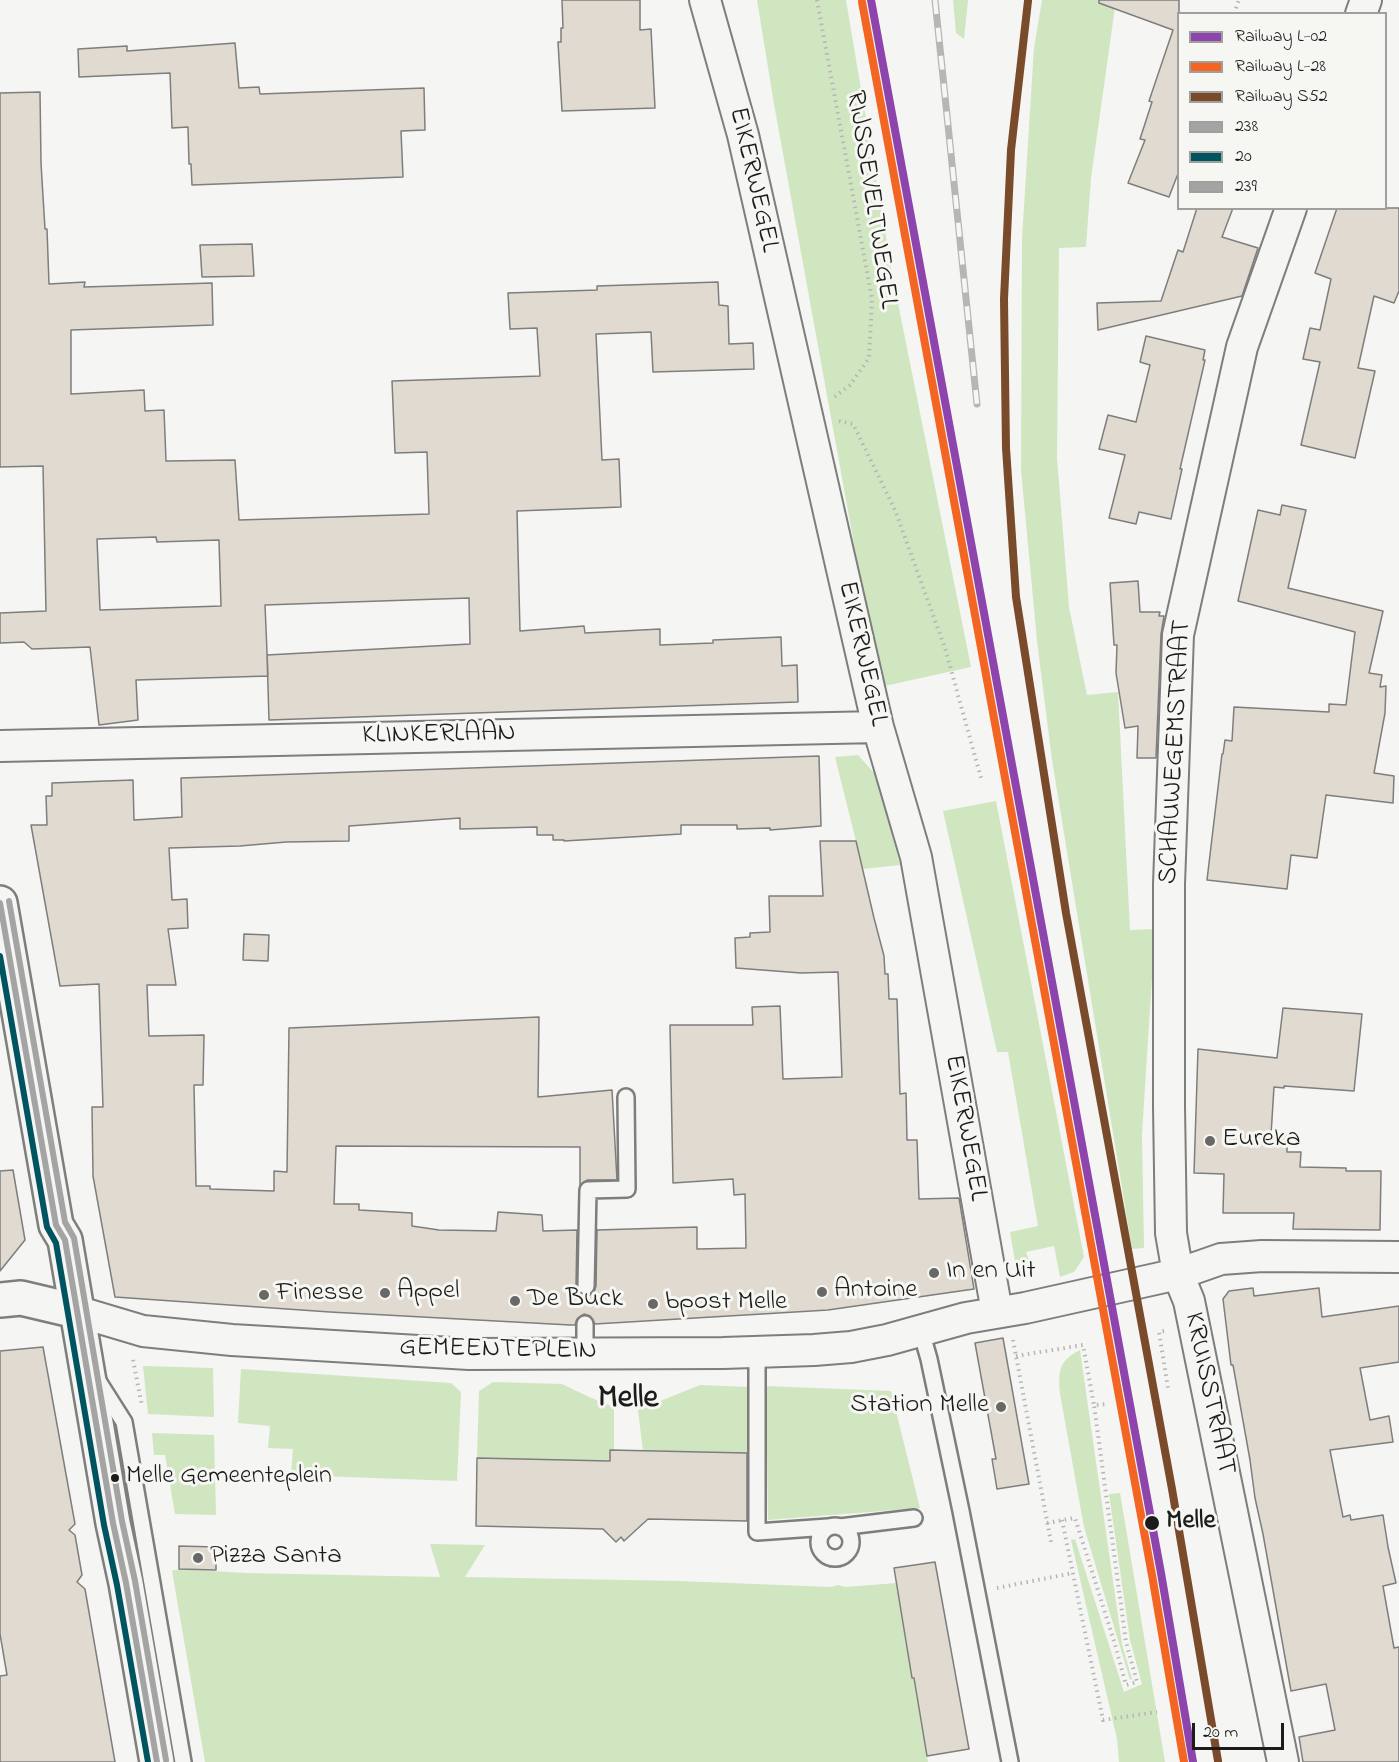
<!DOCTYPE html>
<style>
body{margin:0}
#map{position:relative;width:1399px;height:1762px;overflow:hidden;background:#f5f5f3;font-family:"Indie Flower",sans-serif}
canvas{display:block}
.legend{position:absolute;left:1177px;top:12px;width:210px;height:198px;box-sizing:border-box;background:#f6f6f2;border:2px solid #9f9f9c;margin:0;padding:8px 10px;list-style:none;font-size:18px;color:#1c1c1c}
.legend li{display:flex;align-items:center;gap:12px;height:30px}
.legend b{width:30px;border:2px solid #9f9f9c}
.scale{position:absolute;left:1192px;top:1723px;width:92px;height:27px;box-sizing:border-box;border:3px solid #1c1c1c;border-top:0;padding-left:8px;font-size:18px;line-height:21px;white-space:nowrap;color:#1c1c1c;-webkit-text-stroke:4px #f6f6f2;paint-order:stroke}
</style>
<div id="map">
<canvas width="1399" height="1762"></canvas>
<ul class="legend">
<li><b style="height:8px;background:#8e44ad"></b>Railway L-02</li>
<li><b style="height:8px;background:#f26522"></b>Railway L-28</li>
<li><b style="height:8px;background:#7a4b2a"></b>Railway S52</li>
<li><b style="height:8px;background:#a4a4a4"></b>238</li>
<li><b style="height:8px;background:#005460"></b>20</li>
<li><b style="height:8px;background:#a4a4a4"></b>239</li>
</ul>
<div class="scale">20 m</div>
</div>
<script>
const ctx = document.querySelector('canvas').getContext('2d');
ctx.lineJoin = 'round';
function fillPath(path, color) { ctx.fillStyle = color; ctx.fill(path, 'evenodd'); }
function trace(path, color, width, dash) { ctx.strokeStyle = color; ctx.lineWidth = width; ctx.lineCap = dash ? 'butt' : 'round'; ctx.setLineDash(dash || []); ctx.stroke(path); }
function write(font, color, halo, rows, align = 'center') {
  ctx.font = font + ' "Indie Flower",sans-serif'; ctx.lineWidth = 6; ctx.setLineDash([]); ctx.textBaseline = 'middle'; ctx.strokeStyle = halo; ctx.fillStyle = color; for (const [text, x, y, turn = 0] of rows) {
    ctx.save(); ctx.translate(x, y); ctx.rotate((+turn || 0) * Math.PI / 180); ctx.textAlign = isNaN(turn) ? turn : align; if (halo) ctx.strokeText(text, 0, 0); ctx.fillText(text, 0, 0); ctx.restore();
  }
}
fillPath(new Path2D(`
 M 757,0 L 846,0 L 892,273 L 971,667 L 880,687 L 774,104 Z
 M 953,0 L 968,0 L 964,39 L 956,33 Z
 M 1042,0 L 1116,0 L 1091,178 L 1086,247 L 1059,248 L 1057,458 L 1069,607 L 1087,695 L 1118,692 L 1130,930 L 1155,929 L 1142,1135 L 1144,1248 L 1132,1249 L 1052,760 L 1037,641 L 1021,470 L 1022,239 L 1034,48 Z
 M 858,755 L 876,775 L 900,865 L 863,869 L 835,757 Z
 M 996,801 L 1084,1257 L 1074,1272 L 1060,1277 L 1054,1246 L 1026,1252 L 1030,1263 L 1016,1267 L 1010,1232 L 1038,1226 L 1008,1052 L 997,1052 L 943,811 Z
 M 1080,1350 L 1122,1644 L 1132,1679 L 1130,1680 L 1084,1527 L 1060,1394 C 1058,1370 1059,1361 1080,1350 Z
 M 143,1366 L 213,1368 L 214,1417 L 148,1414 Z
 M 241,1369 L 451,1383 L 461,1392 L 457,1481 L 291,1475 L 293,1449 L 268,1448 L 270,1426 L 238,1423 Z
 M 493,1382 L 562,1384 L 589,1397 L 614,1407 L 614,1461 L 477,1458 L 479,1391 Z
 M 700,1385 L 749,1387 L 748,1441 L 749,1453 L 643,1451 L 638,1410 Z
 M 766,1386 L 891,1391 L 920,1508 L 768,1520 Z
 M 152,1433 L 214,1435 L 216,1515 L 175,1514 L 165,1455 L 154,1455 Z
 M 1120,1493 L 1165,1762 L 1119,1762 L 1117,1739 L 1071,1540 L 1075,1539 L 1124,1692 L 1142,1684 L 1130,1640 L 1109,1494 Z
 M 430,1544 L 485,1545 L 465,1577 L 679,1581 L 831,1587 L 838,1585 L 845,1587 L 897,1583 L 928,1762 L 205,1762 L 172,1571 L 179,1569 L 245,1573 L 440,1577 Z`), '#d0e6c0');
const building = new Path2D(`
 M 562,0 L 640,0 L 640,30 L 651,29 L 655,108 L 562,111 L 558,42 L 561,42 L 561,28 L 563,28 Z
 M 1099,0 L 1179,0 L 1179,171 L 1169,197 L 1128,183 L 1145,140 L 1140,139 L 1152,102 L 1149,101 L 1173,30 L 1099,3 Z
 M 235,43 L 239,88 L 259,87 L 260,94 L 424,88 L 425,130 L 401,131 L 403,177 L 192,185 L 191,164 L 189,164 L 188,127 L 172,128 L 170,73 L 79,77 L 78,49 L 127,46 L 127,51 Z
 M 40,92 L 41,163 L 45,229 L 47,229 L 49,284 L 85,282 L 84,287 L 212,283 L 213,325 L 71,330 L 71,394 L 144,390 L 145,411 L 164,410 L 166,461 L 235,460 L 239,520 L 429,514 L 427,452 L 395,453 L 392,381 L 540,376 L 537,328 L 510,329 L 508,293 L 597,290 L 597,286 L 718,282 L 719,305 L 728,306 L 729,344 L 753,343 L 754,369 L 653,372 L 651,332 L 596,334 L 602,460 L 619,459 L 621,507 L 517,511 L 520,631 L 584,626 L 585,633 L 660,629 L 660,645 L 713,643 L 713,640 L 781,637 L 782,666 L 797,665 L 798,702 L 269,720 L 267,655 L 470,644 L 469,598 L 351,602 L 265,605 L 268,676 L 136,680 L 138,720 L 99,725 L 90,647 L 32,649 L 24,642 L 0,643 L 0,613 L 46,611 L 43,466 L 0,467 L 0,93 ZM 156,537 L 157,542 L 219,540 L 221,606 L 100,610 L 97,539 Z
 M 1197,208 L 1233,208 L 1222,237 L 1258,248 L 1242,296 L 1098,330 L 1097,303 L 1161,301 L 1178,250 L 1183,252 Z
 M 1337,208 L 1399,208 L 1399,291 L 1394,303 L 1374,296 L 1358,368 L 1375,371 L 1355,458 L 1301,445 L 1320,362 L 1303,359 L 1310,328 L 1320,330 L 1331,279 L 1315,273 Z
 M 252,244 L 254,276 L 202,277 L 200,245 Z
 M 1146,336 L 1205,350 L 1203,360 L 1205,360 L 1180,469 L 1182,469 L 1171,519 L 1139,512 L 1136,524 L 1109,518 L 1125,455 L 1099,449 L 1108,415 L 1136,422 L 1150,365 L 1140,362 Z
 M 1282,505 L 1306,510 L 1288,588 L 1383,611 L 1369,673 L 1382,675 L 1380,687 L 1386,686 L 1385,713 L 1374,773 L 1394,776 L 1393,803 L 1326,795 L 1317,858 L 1291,855 L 1287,889 L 1207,880 L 1222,754 L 1223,754 L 1225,740 L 1232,741 L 1234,707 L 1329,712 L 1329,704 L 1346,705 L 1355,632 L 1238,601 L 1258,510 L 1280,515 Z
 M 1138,581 L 1140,612 L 1160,612 L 1159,616 L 1164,616 L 1161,634 L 1156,758 L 1137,758 L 1138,726 L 1125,728 L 1116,673 L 1117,645 L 1114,645 L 1110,583 Z
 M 819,756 L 821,826 L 770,830 L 770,828 L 737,829 L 737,825 L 681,825 L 681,834 L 564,841 L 564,840 L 553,840 L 553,835 L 537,835 L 537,827 L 460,829 L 460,818 L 349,826 L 349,841 L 286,842 L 240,846 L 169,848 L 172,900 L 187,899 L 188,928 L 168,929 L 176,985 L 147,985 L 149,1036 L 204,1035 L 203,1085 L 194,1085 L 196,1186 L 210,1186 L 210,1189 L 274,1191 L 274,1171 L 287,1172 L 289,1028 L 539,1017 L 538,1097 L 612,1090 L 617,1180 L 587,1180 L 580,1185 L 580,1147 L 336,1146 L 334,1204 L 359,1204 L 359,1210 L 412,1213 L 412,1226 L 439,1230 L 496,1231 L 498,1212 L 542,1215 L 543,1231 L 577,1230 L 576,1286 L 580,1294 L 585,1296 L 590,1295 L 594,1292 L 596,1286 L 597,1230 L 697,1227 L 697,1249 L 746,1248 L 745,1194 L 734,1195 L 733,1179 L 673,1183 L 670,1025 L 753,1025 L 752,1007 L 780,1006 L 783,1079 L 842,1077 L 838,972 L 801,973 L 736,968 L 735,938 L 750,937 L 750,933 L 770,932 L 769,896 L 823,896 L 820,841 L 856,841 L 874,918 L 884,956 L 885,974 L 888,974 L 889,999 L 897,999 L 900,1094 L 906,1093 L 907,1140 L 917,1140 L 919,1199 L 959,1198 L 974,1289 L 828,1310 L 762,1314 L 595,1324 L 590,1316 L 584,1314 L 577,1319 L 575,1325 L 570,1325 L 330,1312 L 115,1297 L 93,1176 L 92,1107 L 103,1107 L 99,984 L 60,986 L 31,825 L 47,825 L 46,796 L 52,796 L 52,783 L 133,780 L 134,820 L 182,817 L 181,778 Z
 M 244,934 L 269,935 L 268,961 L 243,960 Z
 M 1283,1008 L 1362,1014 L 1354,1091 L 1284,1086 L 1284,1088 L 1274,1087 L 1271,1135 L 1287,1136 L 1287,1152 L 1301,1152 L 1300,1167 L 1346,1168 L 1346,1171 L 1381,1171 L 1380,1230 L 1293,1229 L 1294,1213 L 1223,1213 L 1224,1174 L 1194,1173 L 1198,1049 L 1277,1058 Z
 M 13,1170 L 25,1240 L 0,1271 L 0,1171 Z
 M 1253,1288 L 1254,1296 L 1319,1288 L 1322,1317 L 1399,1306 L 1399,1362 L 1360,1368 L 1370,1420 L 1389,1416 L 1393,1442 L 1330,1450 L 1343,1517 L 1350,1515 L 1351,1520 L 1383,1515 L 1388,1547 L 1396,1583 L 1383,1586 L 1394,1648 L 1399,1647 L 1399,1762 L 1303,1762 L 1299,1737 L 1335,1730 L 1326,1684 L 1291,1691 L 1263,1534 L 1255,1498 L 1250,1460 L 1233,1365 L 1231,1365 L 1223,1299 L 1229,1291 Z
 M 1003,1338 L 1029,1484 L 997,1489 L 992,1459 L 996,1459 L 975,1343 Z
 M 43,1347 L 75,1524 L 69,1530 L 75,1535 L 82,1575 L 77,1582 L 85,1589 L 115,1762 L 0,1762 L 0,1676 L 7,1675 L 0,1634 L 0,1351 Z
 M 610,1450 L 747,1453 L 747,1521 L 648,1519 L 624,1541 L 621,1537 L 616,1542 L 603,1529 L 476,1526 L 477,1458 L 610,1461 Z
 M 179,1546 L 216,1547 L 216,1570 L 179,1569 Z
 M 935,1562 L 969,1749 L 927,1756 L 914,1678 L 912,1678 L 894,1568 Z`);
fillPath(building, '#e0dad0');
trace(building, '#7e7e7d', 1.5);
const service = new Path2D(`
 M 586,1286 L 588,1190 L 627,1189 L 626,1097
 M 585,1324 L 585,1353
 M 921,1331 L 929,1359 L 961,1511 L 1010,1762
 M 757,1352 L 757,1532 L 828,1527
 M 98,1381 L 124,1422 L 183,1762
 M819 1542a16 16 0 1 1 32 0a16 16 0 1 1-32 0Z
 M 840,1527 L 914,1518`);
const minor = new Path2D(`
 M 705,0 L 743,135 L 878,727 L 916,857 L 997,1312
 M 1361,14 L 1366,0
 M 0,746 L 878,727
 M 76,1311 L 143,1331 L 232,1340 L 469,1354 L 723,1353 L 814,1350 L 851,1347 L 887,1340 L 966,1318 L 1025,1308 L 1178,1274 L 1221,1259 L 1262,1256 L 1399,1257
 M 1283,1762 L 1189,1301 L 1178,1274 L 1171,1233 L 1169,1107 L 1169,884 L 1178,635 L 1242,347 L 1291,208`);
const secondary = new Path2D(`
 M 0,1300 L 21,1298 L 76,1311`);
const primary = new Path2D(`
 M 0,903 L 56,1225 L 65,1240 L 113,1523 L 126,1583 L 157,1762`);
trace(service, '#7e7e7d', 20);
trace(minor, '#7e7e7d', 34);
trace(secondary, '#7e7e7d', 38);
trace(primary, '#7e7e7d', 38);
trace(new Path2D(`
 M 817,0 L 872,299 L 869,358 L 850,385 L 833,398
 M 1234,14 L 1239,0
 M 839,421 L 853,424 L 895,510 L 945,648 L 981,778
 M 1164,1331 L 1159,1332 L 1168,1388
 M 1013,1340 L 1051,1542
 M 1016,1356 L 1083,1345 L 1094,1405
 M 133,1360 L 142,1406
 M 1062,1520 L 1103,1720 L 1157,1712
 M 1047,1523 L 1075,1518 L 1114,1641 L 1126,1685 L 1137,1682 L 1126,1642 L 1094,1405 L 1106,1404
 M 997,1588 L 1073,1573`), '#b6b6b5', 4, [1.5, 4.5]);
trace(service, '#f5f5f3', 15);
trace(minor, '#f5f5f3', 30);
trace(secondary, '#f5f5f3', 33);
trace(primary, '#f5f5f3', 33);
const rail = new Path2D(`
 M 935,0 L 977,404`);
trace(rail, '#b6b6b5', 7);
trace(rail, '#f6f6f2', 4.5, [14]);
trace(new Path2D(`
 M 0,903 L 56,1225 L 65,1240 L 113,1523 L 126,1583 L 157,1762`), '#a4a4a4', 6);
trace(new Path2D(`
 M 0,956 L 47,1227 L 56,1243 L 104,1525 L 117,1585 L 148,1762`), '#005460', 6);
trace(new Path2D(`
 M 9,901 L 65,1222 L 74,1238 L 122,1521 L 135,1581 L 166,1760`), '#a4a4a4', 6);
trace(new Path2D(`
 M 871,0 L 1161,1573 L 1193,1762`), '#8e44ad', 8);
trace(new Path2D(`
 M 862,2 L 1152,1575 L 1184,1762`), '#f26522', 8);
trace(new Path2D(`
 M 1028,1 L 1011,150 L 1004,299 L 1006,448 L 1016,597 L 1066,913 L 1172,1489 L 1218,1761`), '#7a4b2a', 8);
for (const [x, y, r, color] of [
 [1210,1141,6,"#686867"],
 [934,1273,6,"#686867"],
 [822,1292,6,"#686867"],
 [385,1293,6,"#686867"],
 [264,1295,6,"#686867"],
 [515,1301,6,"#686867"],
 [653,1304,6,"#686867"],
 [1001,1407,6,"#686867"],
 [115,1478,5,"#1c1c1c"],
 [1152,1523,8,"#1c1c1c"],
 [198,1558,6,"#686867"]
]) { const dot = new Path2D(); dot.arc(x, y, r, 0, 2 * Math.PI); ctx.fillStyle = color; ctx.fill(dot); trace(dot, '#f6f6f2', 2); }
write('26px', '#1c1c1c', '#f6f6f2', [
 ["Melle Gemeenteplein",126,1478]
], 'left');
write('27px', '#1c1c1c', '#f6f6f2', [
 ["EIKERWEGEL",752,180,77],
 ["RIJSSEVELTWEGEL",870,200,81],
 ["EIKERWEGEL",861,654,77],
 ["KLINKERLAAN",439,736,-1],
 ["SCHAUWEGEMSTRAAT",1177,752,-87],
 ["EIKERWEGEL",964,1128,80],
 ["GEMEENTEPLEIN",498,1351,1],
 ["KRUISSTRAAT",1208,1394,78]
]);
write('27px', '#1c1c1c', '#f6f6f2', [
 ["Eureka",1222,1141],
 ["In en Uit",946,1273],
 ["Antoine",834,1292],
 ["Appel",397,1293],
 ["Finesse",276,1295],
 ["De Buck",527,1301],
 ["bpost Melle",665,1304],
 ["Station Melle",989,1407,"right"],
 ["Pizza Santa",210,1558]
], 'left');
write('bold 27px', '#1c1c1c', '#f6f6f2', [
 ["Melle",1166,1523]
], 'left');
write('bold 33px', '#1c1c1c', '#f6f6f2', [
 ["Melle",628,1401]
]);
</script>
